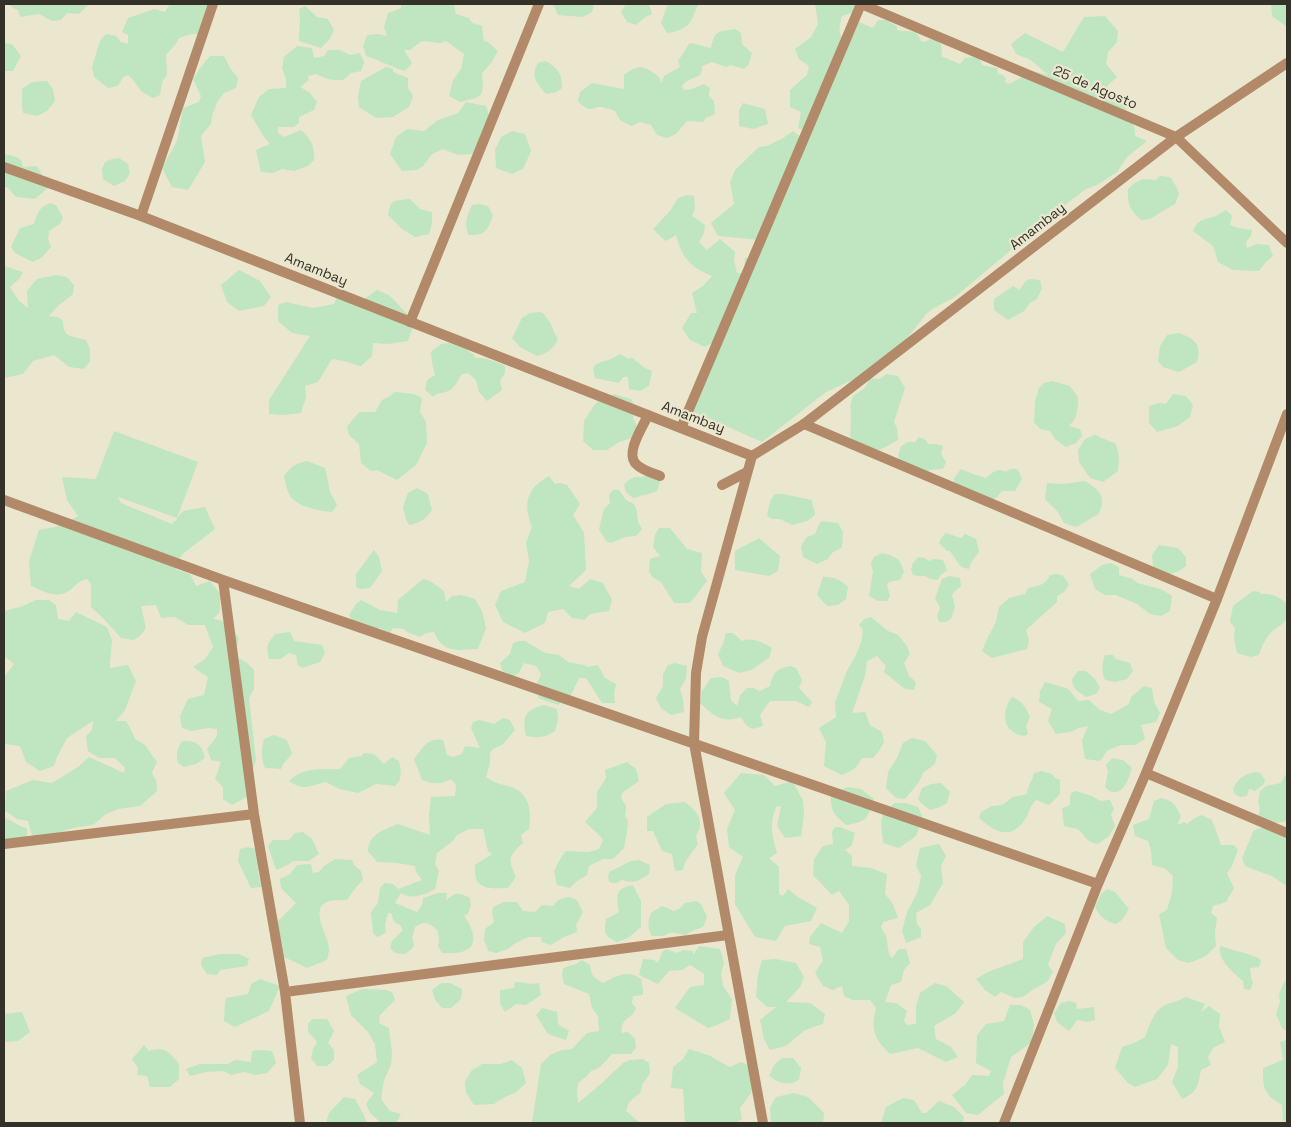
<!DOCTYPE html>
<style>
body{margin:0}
#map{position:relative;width:1291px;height:1127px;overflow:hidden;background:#ebe7cf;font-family:"Space Grotesk",sans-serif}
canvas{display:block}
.frame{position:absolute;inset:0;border:5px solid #333128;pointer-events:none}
</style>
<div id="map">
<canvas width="1291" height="1127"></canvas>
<div class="frame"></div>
</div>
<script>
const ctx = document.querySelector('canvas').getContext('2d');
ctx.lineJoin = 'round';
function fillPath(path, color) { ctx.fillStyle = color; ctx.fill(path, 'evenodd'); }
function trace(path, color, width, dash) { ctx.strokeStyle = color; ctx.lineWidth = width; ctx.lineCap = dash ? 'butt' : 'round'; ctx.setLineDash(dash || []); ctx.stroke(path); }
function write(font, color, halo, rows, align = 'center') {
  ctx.font = font + ' "Space Grotesk",sans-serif'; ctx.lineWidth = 4.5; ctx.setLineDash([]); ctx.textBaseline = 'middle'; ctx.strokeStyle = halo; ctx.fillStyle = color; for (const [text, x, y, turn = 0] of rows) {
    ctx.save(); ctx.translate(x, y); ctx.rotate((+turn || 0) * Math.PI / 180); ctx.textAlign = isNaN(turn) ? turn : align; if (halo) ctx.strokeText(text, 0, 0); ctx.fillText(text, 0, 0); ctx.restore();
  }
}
fillPath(new Path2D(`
 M 9,4 L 89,4 L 79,14 L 67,13 L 61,20 L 52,21 L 39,14 L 20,17 L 18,10 L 13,8 Z
 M 170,4 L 214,4 L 202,33 L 188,35 L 179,38 L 175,45 L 166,55 L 167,75 L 162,82 L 160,95 L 153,98 L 142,92 L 133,80 L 128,75 L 123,77 L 118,86 L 108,88 L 94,77 L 92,67 L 100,41 L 106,34 L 116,36 L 121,42 L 128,44 L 128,35 L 122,32 L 128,18 L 154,9 L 165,12 Z
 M 401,4 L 461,4 L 454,4 L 456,14 L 469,18 L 472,23 L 482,26 L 484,41 L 488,42 L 498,51 L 491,63 L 482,73 L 483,87 L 481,95 L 476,98 L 460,102 L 449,96 L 453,80 L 461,69 L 464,54 L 446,41 L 440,43 L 422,41 L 410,50 L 404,50 L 412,63 L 405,71 C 391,67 379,60 366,56 L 363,46 L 367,35 L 378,34 L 387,36 L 384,27 L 388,13 L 401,8 Z
 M 553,4 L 594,4 L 592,12 L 583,17 L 558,15 Z
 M 626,4 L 649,4 L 652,14 L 644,18 L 636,25 L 627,22 L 621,12 Z
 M 668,4 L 699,4 C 695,9 695,13 692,19 C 688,28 677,32 667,33 L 661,23 Z
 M 815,4 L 857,4 L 854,12 L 842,16 C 838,32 838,33 848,46 L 859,22 L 873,28 L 878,20 L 886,20 L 897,26 L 897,30 C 908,33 916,27 921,41 L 925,42 L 930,39 L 936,40 L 941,44 L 942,53 L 941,56 L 960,64 L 965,58 L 972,57 L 980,59 L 982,65 L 997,68 L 998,74 L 1003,75 L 1006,79 L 1005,82 L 1010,84 L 1011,83 L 1033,71 L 1048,75 L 1031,60 L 1016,54 L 1011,44 L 1025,33 L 1063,52 L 1084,17 L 1105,16 L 1118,31 L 1117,42 L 1108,52 L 1106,64 L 1117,77 L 1108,85 L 1107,91 C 1111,93 1115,95 1118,98 C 1125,105 1137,127 1135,136 L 1147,141 L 1127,157 L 1117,172 L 1097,185 L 1086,189 L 1065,205 L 1040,232 L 1023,240 L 955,297 L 934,308 L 927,313 L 886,365 L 826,392 L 762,442 L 692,411 L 715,341 L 705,347 L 690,340 L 682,328 L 691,313 L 697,313 L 692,293 L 703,286 L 712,276 C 690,267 682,258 676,235 L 666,241 L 661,237 L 653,229 L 670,211 L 678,198 L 687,195 L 694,196 L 695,209 L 692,216 L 705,225 L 704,233 L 699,242 L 707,250 L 720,239 L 735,252 L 734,260 L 737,273 L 744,273 L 745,258 L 758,258 L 760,240 L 718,236 L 711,223 L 734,204 L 730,182 L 735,170 L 759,147 L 767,146 L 783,138 L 793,131 L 807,142 L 811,133 L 798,128 L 801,112 L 790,107 L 790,90 L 807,75 L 809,66 L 799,59 L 795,49 L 811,37 L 818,24 Z
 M 1271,4 L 1287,4 L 1287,27 L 1272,16 Z
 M 305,6 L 317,17 L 328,19 L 334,30 L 329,40 L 321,48 L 299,41 C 299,30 301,20 299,9 Z
 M 735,29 L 741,33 L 742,44 L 752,53 L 749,64 L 744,69 L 731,65 L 726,67 L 712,62 L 702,66 C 703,77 697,76 689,80 C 687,81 683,84 682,86 L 684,90 L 692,89 L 704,84 L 710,88 L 709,96 L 714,101 L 715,114 L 706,118 L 703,122 L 687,121 L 676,134 L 667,138 L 657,135 L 651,125 L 640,122 L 631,126 L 620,120 L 615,111 C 612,110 607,108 603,107 C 590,106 590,115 578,101 L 580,92 L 592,83 L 624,89 L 624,75 C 640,63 645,66 660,78 L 661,84 L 664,76 L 680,67 L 678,61 L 687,47 L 690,43 C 698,44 704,47 711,48 C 715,30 717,32 735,29 Z
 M 4,43 L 12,44 L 21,56 L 13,71 L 4,71 Z
 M 297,46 L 312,48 L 314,58 L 324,56 L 328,50 L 340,50 L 350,55 L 360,53 L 364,62 L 361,71 L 351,73 L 343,80 L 333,80 L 325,78 L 316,74 L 308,76 L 309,80 L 300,87 L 309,92 L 317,102 L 314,110 L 299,117 L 299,123 L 294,127 L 278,127 L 278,133 L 284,137 L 301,130 C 311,139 315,146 314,160 L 308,166 L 294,171 L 282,169 L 273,173 L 261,172 L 256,150 L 270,144 L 264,137 L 251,115 L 259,97 L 269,89 L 286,88 L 286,79 L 282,68 L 284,57 Z
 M 210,56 L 224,56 L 230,68 L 238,78 L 236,88 L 224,93 L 217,102 L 212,116 L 211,124 L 201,136 L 205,162 L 188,190 L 172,187 L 162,168 L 177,141 L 183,108 L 199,102 L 201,96 L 193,79 L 200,68 Z
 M 546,61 C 558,69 562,73 562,88 L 557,92 L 546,94 C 537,83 530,77 538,63 Z
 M 386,67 L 393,69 L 393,72 L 408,78 L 408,88 L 413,96 L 409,107 L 393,117 L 376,118 L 359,107 L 358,96 L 361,81 Z
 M 47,81 L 53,89 L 55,101 L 47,111 L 37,116 L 23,113 L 22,106 L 22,89 L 32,82 Z
 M 466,102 L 486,106 L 490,119 L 473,154 L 458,155 L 443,149 L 432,154 L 423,166 L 417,170 L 402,171 L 390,154 L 396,137 L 407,129 L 424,131 L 438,120 L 458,113 Z
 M 743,103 L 765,109 L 768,124 L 753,129 L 739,126 L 739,110 Z
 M 512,131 L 525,134 L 531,151 L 523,169 L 512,174 L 496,168 L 495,150 L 501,137 Z
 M 4,154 L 14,156 L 21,160 L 23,167 L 37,166 L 49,187 L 35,199 L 16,197 L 7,187 L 4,187 Z
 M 119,158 L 128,164 L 130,173 L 125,181 L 114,186 L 103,179 L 102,169 L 105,162 L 112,159 Z
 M 1160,176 L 1170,177 L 1176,186 L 1179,194 L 1175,204 L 1163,211 L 1150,219 L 1141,220 C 1130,209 1127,205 1128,189 C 1138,179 1141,178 1156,180 Z
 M 410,199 L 420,209 L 432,212 L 432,224 L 429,234 L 415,237 L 402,229 L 388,215 C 391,198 394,201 410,199 Z
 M 50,203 L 56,205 L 63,218 L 60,224 L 49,231 L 48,239 L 51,247 L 41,258 L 33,262 L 15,253 L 11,247 L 20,228 L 34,224 C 37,214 39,207 50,203 Z
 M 479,204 L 488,206 L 493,216 C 487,231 485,236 468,235 C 465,221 466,218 472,205 Z
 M 1226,210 L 1232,216 L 1230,225 L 1239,228 L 1252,230 L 1251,236 L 1246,242 L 1247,248 L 1257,244 L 1269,245 L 1273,256 L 1266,262 L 1259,271 L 1233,270 L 1218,262 L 1213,246 L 1193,231 C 1198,217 1208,220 1218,215 C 1221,213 1223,211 1226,210 Z
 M 4,266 L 23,272 L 19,279 L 10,287 L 19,301 L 28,308 L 27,291 L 37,279 L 56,275 L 67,277 L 74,285 L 73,294 L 58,306 L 49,316 L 58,317 L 63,321 C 63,338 72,336 86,340 L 90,349 L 90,362 L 84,369 L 69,367 L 54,355 L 33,361 L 23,374 L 4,378 Z
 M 239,270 L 260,281 L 271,297 L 264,306 L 239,311 L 227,302 L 221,285 Z
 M 1031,279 L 1040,280 L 1042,288 L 1037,299 L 1030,303 L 1024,311 L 1008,320 L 994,310 L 994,299 L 1013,286 L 1020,290 C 1023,284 1025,280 1031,279 Z
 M 377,290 L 389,295 L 415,322 L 408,341 L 388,344 L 373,343 L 372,356 L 361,366 L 343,361 L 332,359 L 318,382 L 305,386 L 306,397 L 301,413 L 283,415 L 269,414 L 269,400 L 310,336 L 292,333 L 278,321 L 278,305 L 286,302 L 313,308 L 334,304 L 337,297 L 360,302 Z
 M 539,312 L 543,313 L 551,324 L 554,332 L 558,339 C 553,349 548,353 537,356 L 520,347 L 512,338 L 522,318 L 530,313 Z
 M 1179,333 C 1195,339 1202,344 1197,362 L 1179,372 L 1163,367 L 1158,361 L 1160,346 L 1167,335 Z
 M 449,343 L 465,349 L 474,355 L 475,358 C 484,357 497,362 505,366 L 505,373 L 500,381 L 502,390 L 487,401 L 479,392 L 476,380 L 468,373 L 462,374 C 458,380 455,388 448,391 C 442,394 437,392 433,397 L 425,390 L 427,380 L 435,375 L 432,363 L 431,352 L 441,344 Z
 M 620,354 L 629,359 L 631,357 L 645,368 L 652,371 L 649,386 L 640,391 L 629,389 L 628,377 L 623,377 L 619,383 L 595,378 L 593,368 L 596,364 L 611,359 Z
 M 886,374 L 898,376 L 905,388 L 894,422 L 897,428 L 898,440 L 876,452 L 850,447 L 851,412 L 850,405 L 853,396 L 865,388 L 870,378 L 880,379 Z
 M 1052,381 L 1070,386 L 1078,397 L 1078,406 L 1075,419 L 1069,426 L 1080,429 L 1082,436 L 1076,443 L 1066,447 L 1055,439 L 1050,431 L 1040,429 L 1034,422 L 1035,402 L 1039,388 L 1044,383 Z
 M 395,392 L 414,394 L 422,398 L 420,411 L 421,414 L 426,421 L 427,443 L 416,465 L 397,480 L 377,470 L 371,471 L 361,463 L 359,444 L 349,435 L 347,427 L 359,412 L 375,412 L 382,400 L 390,396 Z
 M 614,394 L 631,399 L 636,408 L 633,418 L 638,428 L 635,437 L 619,442 L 607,450 L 593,450 L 583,441 L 584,421 L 593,407 L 599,400 Z
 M 1173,394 L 1186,396 L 1193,405 L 1190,417 L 1178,426 L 1157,432 L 1149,423 L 1149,406 L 1159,403 L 1166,404 Z
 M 114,431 L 198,462 L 177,518 L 183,511 L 205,507 L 215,529 L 184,553 L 177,561 L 175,569 L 190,574 L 196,586 L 210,581 L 220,594 L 220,612 L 213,619 C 228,621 231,627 239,638 L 237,647 L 238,658 L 246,662 L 254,670 L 254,689 L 249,698 L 256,760 L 251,774 L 250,795 L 232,805 L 223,799 L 223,787 L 215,779 L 221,762 L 211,760 L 207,749 L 217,736 L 217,729 L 208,728 L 192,731 L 182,728 L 180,716 L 188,699 L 204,695 L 208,677 L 193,667 L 205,659 L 213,647 L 205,625 L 188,625 L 175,617 L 161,618 L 156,605 L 141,606 L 146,628 L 141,635 L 134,640 L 121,638 L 103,618 L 91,607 L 91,584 L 87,579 C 79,581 76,585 70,590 C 58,600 43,591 31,586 L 29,561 L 39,530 L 59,526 L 78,516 L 67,500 L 62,477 L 96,479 ZM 118,497 L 177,518 L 177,519 L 172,524 L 121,503 Z
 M 1095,435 L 1116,444 L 1119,456 L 1118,471 L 1103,482 L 1090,478 L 1079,462 L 1078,450 L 1085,439 Z
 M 919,437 L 926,440 L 928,444 L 935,444 L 943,446 L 941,454 L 946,462 L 943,469 L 929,470 L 923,476 L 901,463 L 898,456 L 901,446 L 908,442 L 915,442 Z
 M 307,461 L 325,468 L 328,481 L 330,492 L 337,505 L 332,512 C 320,511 298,507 290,496 C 287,490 285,483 284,476 C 292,466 294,464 307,461 Z
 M 961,469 L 973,474 L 986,478 C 994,472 996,467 1006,472 L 1010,469 L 1017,469 L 1019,472 L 1022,479 L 1015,491 L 1002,491 L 996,498 L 989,501 L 954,486 L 954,478 Z
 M 648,475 L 657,477 L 660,482 L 657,491 C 650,494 650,494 643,495 C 639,496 637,498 633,498 L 626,492 L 624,485 C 627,481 632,477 637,477 C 642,477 643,478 648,475 Z
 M 549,476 L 555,484 L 560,483 L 567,485 L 580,504 L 573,515 L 584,533 L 586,570 L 569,586 L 579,589 L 590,579 L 603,583 L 612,600 L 609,611 L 590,614 L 585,620 L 572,618 L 563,609 L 548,612 L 545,623 L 525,633 L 503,622 L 495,605 L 501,591 L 525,582 L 529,561 L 526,543 L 532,527 C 523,503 526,489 549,476 Z
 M 1085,481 C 1099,490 1108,497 1098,515 C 1089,518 1085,523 1076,527 L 1064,523 L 1058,512 L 1045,499 L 1047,483 L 1063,484 Z
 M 417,488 L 428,494 L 432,510 C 426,519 420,523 409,525 L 406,519 L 403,507 L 408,493 Z
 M 613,490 L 619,490 L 626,500 L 634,504 L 637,511 L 638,522 L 642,529 L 636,536 L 625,537 L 611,543 L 606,541 L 599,529 L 604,509 L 610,503 L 609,495 Z
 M 775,494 L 783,494 L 812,500 C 812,506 815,509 815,515 L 807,521 L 792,525 L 780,519 L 772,519 L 767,516 L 770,501 Z
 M 822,521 L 838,523 L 843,532 L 842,547 L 832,553 L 828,559 L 817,564 L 803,557 L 801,546 L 807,537 L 815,534 L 819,524 Z
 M 659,528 L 670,528 L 687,549 L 702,553 L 701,571 L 707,581 L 690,603 L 674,603 L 661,582 L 652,577 L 649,571 L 650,559 L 660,556 L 653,547 L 655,535 Z
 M 946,533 L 961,538 L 965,534 L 976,539 L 979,552 L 972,561 L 969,569 L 961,567 L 950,551 L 947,551 L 939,543 L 942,537 Z
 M 759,538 L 780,556 L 778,571 L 769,576 L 735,570 L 735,551 C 743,546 751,543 759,538 Z
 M 1159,545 L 1178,548 L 1186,557 L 1186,566 L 1179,571 L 1163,577 L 1153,566 L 1152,555 Z
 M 374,550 L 379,557 L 382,571 L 370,588 L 360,589 L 356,587 L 356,574 Z
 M 882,553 C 896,557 900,557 904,572 L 900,580 L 889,582 L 887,585 L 890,596 L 887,601 L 878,601 L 869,596 L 873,572 L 871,564 L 874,557 Z
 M 918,557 L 925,558 L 929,561 L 933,559 L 943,560 L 947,570 L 940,576 L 938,580 L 930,579 L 925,576 L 919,576 L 913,575 L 911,569 L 913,563 Z
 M 1111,563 L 1119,567 L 1119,575 L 1133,579 L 1137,583 L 1161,589 L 1172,596 L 1170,611 L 1161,616 L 1150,614 L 1137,604 L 1116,595 L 1105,595 L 1095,589 L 1090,574 L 1102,565 Z
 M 1056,574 L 1062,575 L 1069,584 L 1064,592 L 1057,596 L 1057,602 L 1026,630 L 1029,641 L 1027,649 L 992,658 L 982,651 L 988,637 L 996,622 L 999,607 L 1009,598 L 1025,594 L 1028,588 C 1038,586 1046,585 1050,575 Z
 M 949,576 L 960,578 L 961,586 L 955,591 L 952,595 L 955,607 L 951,619 L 946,622 L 939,622 L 937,616 L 940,608 L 935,598 L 942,579 Z
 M 823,577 C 834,577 840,579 848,587 L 846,599 L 838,605 L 827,606 L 817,595 Z
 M 423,579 L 430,581 L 444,591 L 446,602 L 452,596 L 461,595 L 475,599 L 482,611 L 486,628 L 478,649 C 458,650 443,654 434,632 L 426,633 L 420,637 L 407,632 L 404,629 L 393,628 L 390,633 L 380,628 L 358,633 L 349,615 L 356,604 L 361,600 L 380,610 L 397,613 L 398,600 Z
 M 1253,591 L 1260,592 L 1261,594 C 1271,593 1279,597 1286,603 L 1287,619 C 1283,624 1279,626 1274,630 C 1266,636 1262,646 1259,655 L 1251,657 L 1237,653 L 1234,639 L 1235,628 L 1230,622 L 1233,606 Z
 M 36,600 L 49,600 L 56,605 L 58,619 L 69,621 L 76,612 L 107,627 L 112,640 L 110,663 L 110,668 L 128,665 L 136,681 L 125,710 L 116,721 L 126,721 L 131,730 L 135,739 L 145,745 L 157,762 L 152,773 L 156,780 L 157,791 L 140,806 L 118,809 L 106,814 L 93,825 L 73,828 L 39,839 L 32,835 L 28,821 L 17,819 L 5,811 L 6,791 L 33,780 L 52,783 L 78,767 L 89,757 L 124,773 L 125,768 L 115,758 L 99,758 L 88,751 L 86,736 L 92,730 L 93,721 L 67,738 L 57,757 L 54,766 L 40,771 L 26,762 L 20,746 L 4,744 L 4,677 L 14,664 L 4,656 L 4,611 L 20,607 Z
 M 871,617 L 888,631 L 898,635 L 907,646 L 910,654 L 904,663 L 909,676 L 916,682 L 914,690 L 905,689 L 884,672 L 886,666 L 877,656 L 867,661 L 865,676 L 852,713 L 865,712 L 870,725 L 882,732 L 884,742 L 879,751 L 873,758 L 863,758 C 859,761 859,764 856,767 C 852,771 846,773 842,775 L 824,766 L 826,742 L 819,728 L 836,717 L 835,702 L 847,671 L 856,655 L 862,640 L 863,629 L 859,625 L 864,619 Z
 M 290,632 L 294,641 L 322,645 L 325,653 L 320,662 L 302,668 L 298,665 L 296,655 L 289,653 L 281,659 L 269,659 C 266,646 267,644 275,634 Z
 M 726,633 L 733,633 L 742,641 C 753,637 762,642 772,648 L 769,658 L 751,670 L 739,673 L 723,666 L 718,654 L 723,644 Z
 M 519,641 L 525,641 L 545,653 L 559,655 L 568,662 L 584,665 L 587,667 L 598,665 L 605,678 L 616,684 L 614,694 L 615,703 L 602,703 L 586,678 L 579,678 L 571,695 L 558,705 L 538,698 L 537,684 L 541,674 L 536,666 L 524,663 L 518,674 L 511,677 L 502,670 L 500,663 L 510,654 L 513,643 Z
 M 1105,655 L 1113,655 L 1116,659 L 1130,663 L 1133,671 L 1127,679 L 1115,682 L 1105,680 C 1101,670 1102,665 1105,655 Z
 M 675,663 L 687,666 L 686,679 L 680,689 L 683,699 L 684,712 L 671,715 L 661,708 L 656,698 L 663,686 L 663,674 L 668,665 Z
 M 790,666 L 796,668 L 802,680 L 799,688 L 812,702 L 809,707 L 796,701 L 770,701 L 760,715 L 763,725 L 760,727 L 752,729 L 746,725 L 741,717 C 722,724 713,715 700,703 L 702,691 L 711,678 L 722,677 L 729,681 L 731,700 L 737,706 L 740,695 L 747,688 L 753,688 L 760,691 L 770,686 C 773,673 777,668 790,666 Z
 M 1078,671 L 1086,671 L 1095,679 L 1100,688 L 1096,694 L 1086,697 C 1079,692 1072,689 1072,679 Z
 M 1045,682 L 1066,688 L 1069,690 L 1078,701 L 1089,700 L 1100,710 L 1111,714 L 1129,704 L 1131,697 L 1144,686 L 1152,688 L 1154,702 L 1160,713 L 1156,722 L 1141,725 L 1145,739 L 1135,745 L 1121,745 L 1108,750 L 1100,761 L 1085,759 L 1082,740 L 1088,726 L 1079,728 L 1070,732 L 1056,734 L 1048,721 L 1052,709 L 1039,702 L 1040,691 Z
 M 1012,697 C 1022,701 1026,707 1030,717 L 1026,726 L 1028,734 L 1024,736 C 1020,735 1015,734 1012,731 C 1001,723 1005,705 1012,697 Z
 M 544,705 L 557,709 L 558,720 L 555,731 C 544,738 539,738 526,736 C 522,716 525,710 544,705 Z
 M 503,718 L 510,720 L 515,730 L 502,745 L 493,749 L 490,753 L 490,763 L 486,777 C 493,782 499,784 508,786 C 529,791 532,810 529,829 L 521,835 L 523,843 C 508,856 508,860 516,877 L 508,888 C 499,888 483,891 477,881 C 475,877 475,870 475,865 L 492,854 L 488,851 L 483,829 L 469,829 L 457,835 L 453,841 L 437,853 L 435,864 L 439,871 L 435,889 C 425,895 410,900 401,893 L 395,903 L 417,912 L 422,905 L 423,898 L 438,893 L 447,893 L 446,901 C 455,892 458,892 470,898 L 471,905 L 468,914 L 464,915 C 482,943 474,955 442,953 L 438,946 L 439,940 L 438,931 C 429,923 426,920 415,927 L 412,938 L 414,944 L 413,948 L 405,954 L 395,953 L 390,948 L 392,941 L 403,930 L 400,925 L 394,922 L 391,913 L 388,913 L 385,925 L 386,932 L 382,935 L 377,937 L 373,933 L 371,912 L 378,903 L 380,888 L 384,883 L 393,884 L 398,889 L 422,880 L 416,872 L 415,866 L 397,863 L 377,862 L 368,851 C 369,833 384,830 398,824 L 430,835 L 429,817 L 431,797 L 455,796 L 456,785 L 451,779 C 442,785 432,784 422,780 L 414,759 C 423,748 427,737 443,740 L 447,755 L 453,757 L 462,754 L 465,746 L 480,748 L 471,728 L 473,722 L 479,720 L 494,724 Z
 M 274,735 L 287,740 L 292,754 L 283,764 L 281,769 L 265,768 C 261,758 261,750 264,739 Z
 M 912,738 L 925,741 L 937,755 L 935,764 L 923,773 L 919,782 L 905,799 L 896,798 L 886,788 L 888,772 L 897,758 L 903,743 Z
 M 182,741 C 197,741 201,743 205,758 L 196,764 L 184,767 L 178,763 C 176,753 177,749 182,741 Z
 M 364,753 L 374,754 L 384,764 L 392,757 L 399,761 C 401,771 403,779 395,786 L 376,784 L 358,793 L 339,789 L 326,782 C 310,785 305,792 289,781 C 303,766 321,770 340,769 L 349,758 L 361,756 Z
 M 1112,758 L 1123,760 L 1132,768 C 1129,776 1125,795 1112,792 C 1109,791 1107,789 1105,787 L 1108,772 L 1106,765 Z
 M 627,762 L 636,769 L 639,781 L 622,793 L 621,798 L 626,806 L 625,816 L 628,821 L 627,832 L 624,848 L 613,859 L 603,859 L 589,866 L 587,875 L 577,881 L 570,888 L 557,885 L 554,871 L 560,859 L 566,851 L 589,852 L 599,849 L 603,840 L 600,836 L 585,822 L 597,808 L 597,792 L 606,778 L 605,770 Z
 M 1042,771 L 1052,774 L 1055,778 L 1060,780 L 1060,794 L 1049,805 L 1036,800 C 1029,806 1029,815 1024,821 C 1009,841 994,831 979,818 L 981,812 L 992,806 L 1002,805 L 1013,797 L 1027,794 C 1028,784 1032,782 1034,773 Z
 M 1256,772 L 1260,773 L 1265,780 L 1264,784 L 1255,791 L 1249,789 L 1247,796 L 1240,797 L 1235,794 L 1233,789 C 1239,777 1244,775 1256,772 Z
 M 741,773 L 764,775 L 775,786 L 792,781 L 803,800 L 804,814 L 801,836 L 785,838 L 777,826 L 781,806 L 776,807 C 769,826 772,834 777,853 L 769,858 L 779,867 L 779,894 L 783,896 L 788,889 L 798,897 L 817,908 L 811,921 L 785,926 L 776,941 L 755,937 L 735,904 L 735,875 L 743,857 L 729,847 L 727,829 L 735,810 L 724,793 Z
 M 1285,775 L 1287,775 L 1287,821 L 1261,826 L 1255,822 L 1260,810 L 1258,802 L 1260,791 L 1266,786 L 1281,783 Z
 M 941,783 L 950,792 L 947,803 L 940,807 L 930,810 L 922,804 L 918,799 L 922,788 L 931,784 Z
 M 847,787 L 861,789 L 874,799 C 867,818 868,822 846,825 C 833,813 831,813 831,795 Z
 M 1076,791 L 1092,796 L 1100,801 L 1110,800 L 1114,809 L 1111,815 L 1115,826 L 1109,836 L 1098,844 C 1084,842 1086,834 1077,829 C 1073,828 1068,827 1064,826 L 1062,808 L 1070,805 L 1070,798 L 1071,793 Z
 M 1161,798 C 1174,801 1175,805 1181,816 L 1177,825 L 1184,822 L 1187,824 L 1195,818 L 1201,815 L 1212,820 L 1221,845 L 1234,845 L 1238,850 L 1232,866 L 1227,873 L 1234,888 L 1226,902 L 1213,906 L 1211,913 L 1217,918 L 1215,932 L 1216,946 L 1206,956 L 1189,963 L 1178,960 L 1166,948 L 1159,914 L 1167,910 L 1172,892 L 1173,876 L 1164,868 L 1152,865 L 1151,851 L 1148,841 L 1135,836 L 1133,825 L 1149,819 L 1154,801 Z
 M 685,802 C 692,808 701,814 700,825 C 699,835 694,831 698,844 L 685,862 L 683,870 L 675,871 L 672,854 L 662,851 L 653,831 L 647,831 L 647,817 L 666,804 Z
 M 895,803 L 906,803 L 918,807 L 923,818 L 916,836 L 899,848 L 883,843 C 883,833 878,820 885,811 C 887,808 892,806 895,803 Z
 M 4,818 C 13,820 18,827 27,828 L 27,837 L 4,840 Z
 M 835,827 L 840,827 L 855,833 L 852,845 L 845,850 L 852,856 L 852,866 L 871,868 L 887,874 L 885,894 L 893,904 L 898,918 L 883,922 L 881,927 L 886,936 L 889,954 L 892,958 L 899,949 L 906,949 L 910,963 L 904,970 L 901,982 L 891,985 L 885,1002 L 896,1003 L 907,1011 L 904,1021 L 907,1025 L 916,1024 L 916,1006 L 920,993 L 935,983 L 946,986 L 964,1002 L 956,1013 L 934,1026 L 936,1039 L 951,1047 L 958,1057 L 946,1062 L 918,1048 L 890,1054 C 875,1040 870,1029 876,1008 L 870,1000 L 853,1000 L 844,996 L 842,986 L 833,990 L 823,986 L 815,973 L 823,960 L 820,947 L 809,944 L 810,937 L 821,923 L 842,933 L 849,921 L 849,905 L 839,891 L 832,895 L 813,875 L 814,859 L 823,846 L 833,844 L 832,832 Z
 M 1281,827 L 1287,829 L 1287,885 L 1285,885 L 1272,876 L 1252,869 L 1245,866 L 1242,858 L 1254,830 L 1261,828 Z
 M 303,832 L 312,839 L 319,854 L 309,861 L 293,861 L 288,865 L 276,870 L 268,846 L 273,840 L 289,840 L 295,833 Z
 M 939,844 L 946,856 L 941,866 L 943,883 L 930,905 L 916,913 L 917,924 L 921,929 L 921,937 L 906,943 L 902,931 L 907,912 L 918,891 L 921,876 L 916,866 L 920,848 Z
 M 248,847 L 259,850 L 260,864 L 258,873 L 262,887 L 251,888 L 238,861 L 240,849 Z
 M 335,859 L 352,860 L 354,865 L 361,871 L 363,880 L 357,886 L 347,900 C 341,901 332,899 327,902 C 309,909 329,937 329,949 C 329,952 328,957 327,960 L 307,968 L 282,956 L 270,940 L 275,924 L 296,903 L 281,888 L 280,879 L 290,874 L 297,865 L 311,864 L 313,873 L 319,872 L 324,866 Z
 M 639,860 L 650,865 L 649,874 C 639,881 634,884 622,880 L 616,883 L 609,882 L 608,877 L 609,872 L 631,861 Z
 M 633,885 L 641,901 L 641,927 L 628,938 L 617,942 C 604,936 604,933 606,919 L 619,912 C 617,895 614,889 633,885 Z
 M 1107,889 L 1115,892 L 1129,909 L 1122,920 L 1116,924 C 1105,921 1100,917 1095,907 L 1101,894 Z
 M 569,897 L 577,900 L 583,912 L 576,925 L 577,932 L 564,937 L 551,945 L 542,942 L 541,937 L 528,937 L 514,944 L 508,949 L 496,953 L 488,951 L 484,940 L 485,929 L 494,922 L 492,913 L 493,907 L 504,902 L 517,902 L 523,911 L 535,912 L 542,905 L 553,906 C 558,899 561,898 569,897 Z
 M 696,901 L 701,904 L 707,917 L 703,927 L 692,931 L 686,935 C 678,934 671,930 664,936 L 652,936 C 647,928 648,921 651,913 L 662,906 L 674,911 L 679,909 L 685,903 Z
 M 1047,916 L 1065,924 L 1066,933 L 1056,944 L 1048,965 L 1053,972 L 1047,982 L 1034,989 L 1023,997 L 1015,998 L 1001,992 L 995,997 L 985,990 L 976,979 L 988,972 L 1023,959 L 1023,942 L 1034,927 Z
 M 699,946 L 720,949 L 724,963 L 721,974 L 723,986 L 732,999 L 730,1019 L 717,1025 L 708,1028 L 675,1008 L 690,987 L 704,985 L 704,974 L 690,965 L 682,970 L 669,971 L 658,984 L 639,975 L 643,959 L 654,960 L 658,963 L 662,952 L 666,949 L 677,953 L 683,950 L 692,951 L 694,954 Z
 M 1220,946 L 1254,956 L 1261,960 L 1259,967 L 1250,968 L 1251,977 L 1253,983 L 1250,990 L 1244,989 L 1243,981 C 1234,973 1217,960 1220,946 Z
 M 220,954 L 239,954 L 249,959 L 247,966 L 220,970 L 217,975 L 207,974 L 201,965 L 202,958 Z
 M 775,959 L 796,963 L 804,977 L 800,987 L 786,1002 L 810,1003 L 825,1014 L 823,1024 L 805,1030 L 786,1046 L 770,1050 L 764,1039 L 760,1020 L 776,1007 L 767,1007 L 756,997 L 758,974 L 762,960 Z
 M 582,960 L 590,965 C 592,978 593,976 603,983 C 616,976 628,969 641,979 L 643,989 L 643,995 L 633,996 L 632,1003 L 636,1008 C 632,1020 620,1017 622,1033 L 628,1032 L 635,1039 L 636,1048 L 631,1054 L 612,1054 L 599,1068 L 591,1071 L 587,1076 L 578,1083 L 577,1092 L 578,1103 L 602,1083 L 623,1063 L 630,1060 L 643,1059 L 649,1063 L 650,1074 L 643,1083 L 640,1093 L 629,1102 L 626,1111 L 640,1123 L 532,1123 L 541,1064 L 550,1055 L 562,1050 L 572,1049 L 587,1033 L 599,1031 L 598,1016 L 592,1008 L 589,994 L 564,984 L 562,975 L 563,968 L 576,964 Z
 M 260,979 L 280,986 L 269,1011 L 235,1027 L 224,1021 L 225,1003 L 226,998 L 248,994 L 251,984 Z
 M 1287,981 L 1287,1031 L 1282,1028 L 1276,1014 L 1280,1002 L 1279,994 L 1284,982 Z
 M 515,982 C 524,982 530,985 539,983 L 541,995 L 526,1005 L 516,1004 L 505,1012 L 500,1004 L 500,990 L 514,988 Z
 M 441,983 L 450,983 L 462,989 L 461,999 L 451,1008 L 442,1008 L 435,1000 L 432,990 Z
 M 362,989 L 385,990 L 392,992 L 395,1000 L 380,1015 L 379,1023 L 389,1028 L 392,1053 L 391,1065 L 384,1080 L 381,1099 L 390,1111 L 401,1114 L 396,1123 L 378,1123 L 379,1121 L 370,1113 L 366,1104 L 374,1093 L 360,1084 L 357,1075 L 377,1062 L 375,1044 L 368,1032 L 351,1015 L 346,996 Z
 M 1186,997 L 1205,1004 L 1201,1012 L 1209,1006 L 1220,1014 L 1219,1027 L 1225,1042 L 1213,1048 L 1208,1057 L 1211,1065 L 1201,1070 C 1198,1085 1198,1092 1182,1099 L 1172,1082 L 1178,1067 L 1178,1047 L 1171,1044 L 1168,1065 L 1157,1079 L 1135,1087 L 1128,1083 L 1115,1068 L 1122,1047 L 1134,1043 L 1145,1037 C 1149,1027 1153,1012 1163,1006 C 1171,1002 1177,1002 1186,997 Z
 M 1069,1001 L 1076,1003 L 1077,1009 L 1094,1007 L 1095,1020 L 1087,1022 L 1077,1020 L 1069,1031 L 1057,1022 L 1054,1013 L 1061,1003 Z
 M 1010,1005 L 1021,1005 L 1030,1010 L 1034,1025 L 1032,1042 L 1011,1057 L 1003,1083 L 1004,1094 L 978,1115 L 966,1113 L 952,1095 L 965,1085 L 972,1075 L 989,1076 L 991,1071 L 976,1063 L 977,1035 L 986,1024 L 1004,1021 Z
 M 542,1008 L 557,1012 L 558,1024 L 569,1031 L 566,1040 L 548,1034 L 536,1015 Z
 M 22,1012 L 30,1032 L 18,1041 L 5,1042 L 4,1041 L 4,1014 Z
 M 312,1019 L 327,1019 L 334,1031 L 328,1043 L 334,1050 L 334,1060 L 327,1066 L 317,1066 L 311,1058 L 313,1049 L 317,1042 L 308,1032 L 308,1024 Z
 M 1287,1040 L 1287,1122 L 1283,1121 L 1282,1105 C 1263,1094 1263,1088 1263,1068 L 1283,1060 L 1280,1042 Z
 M 144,1045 L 149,1051 C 166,1046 169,1052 179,1064 L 179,1079 L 170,1087 L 150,1087 L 147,1076 L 137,1075 L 138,1068 L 132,1059 Z
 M 689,1049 L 711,1056 L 715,1059 L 730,1067 L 741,1062 L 759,1070 L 751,1093 L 740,1108 L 742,1119 L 735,1123 L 685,1123 L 683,1089 L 671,1088 L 673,1067 L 683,1059 Z
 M 260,1050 L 272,1051 L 276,1063 L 267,1073 L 256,1075 L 244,1072 L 231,1075 L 224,1071 L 206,1072 L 190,1076 L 186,1069 L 200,1064 L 228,1064 L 235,1060 L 251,1062 L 252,1051 Z
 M 782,1058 L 793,1058 L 801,1068 L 799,1080 C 786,1086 781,1084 769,1076 L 774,1065 Z
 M 512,1060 L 522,1068 L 526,1083 L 515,1093 L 505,1097 L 494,1104 L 474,1105 L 466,1093 L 465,1082 L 471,1071 L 482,1064 L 501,1064 Z
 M 794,1093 L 808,1097 L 824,1113 L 823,1123 L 771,1123 L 770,1107 L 776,1097 Z
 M 344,1097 L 355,1099 L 363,1113 L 367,1123 L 326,1123 L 329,1113 Z
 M 903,1098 L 914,1100 L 922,1113 L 926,1113 L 939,1101 L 954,1107 L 964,1117 L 963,1123 L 881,1123 L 886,1107 Z`), '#bfe5c1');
trace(new Path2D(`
 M 648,415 C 643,427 626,451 635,463 C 641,470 652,473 660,476
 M 722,485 L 747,472`), '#b28a69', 10);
trace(new Path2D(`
 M 861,4 L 1176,137 L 1287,243
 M 141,216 L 213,4
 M 410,322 L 539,4
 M 804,424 L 1217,599
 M 681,428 L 861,4
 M 752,456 L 702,637 L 696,673 L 694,743 L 763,1123
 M 4,500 L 223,580 L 1098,884
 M 223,580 L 254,814 L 285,992 L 300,1123
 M 1146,773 L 1287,833
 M 4,844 L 254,814
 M 285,992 L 728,935
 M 1004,1123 L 1098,884 L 1146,773 L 1217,599 L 1287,414`), '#b28a69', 10);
trace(new Path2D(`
 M 4,167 L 141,216 L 752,456 L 804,424 L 1176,137 L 1287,63`), '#b28a69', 10);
write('14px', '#333128', '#ebe7cf', [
 ["25 de Agosto",1095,88,23],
 ["Amambay",1038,227,-38],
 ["Amambay",316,270,22],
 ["Amambay",693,418,21]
]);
</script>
